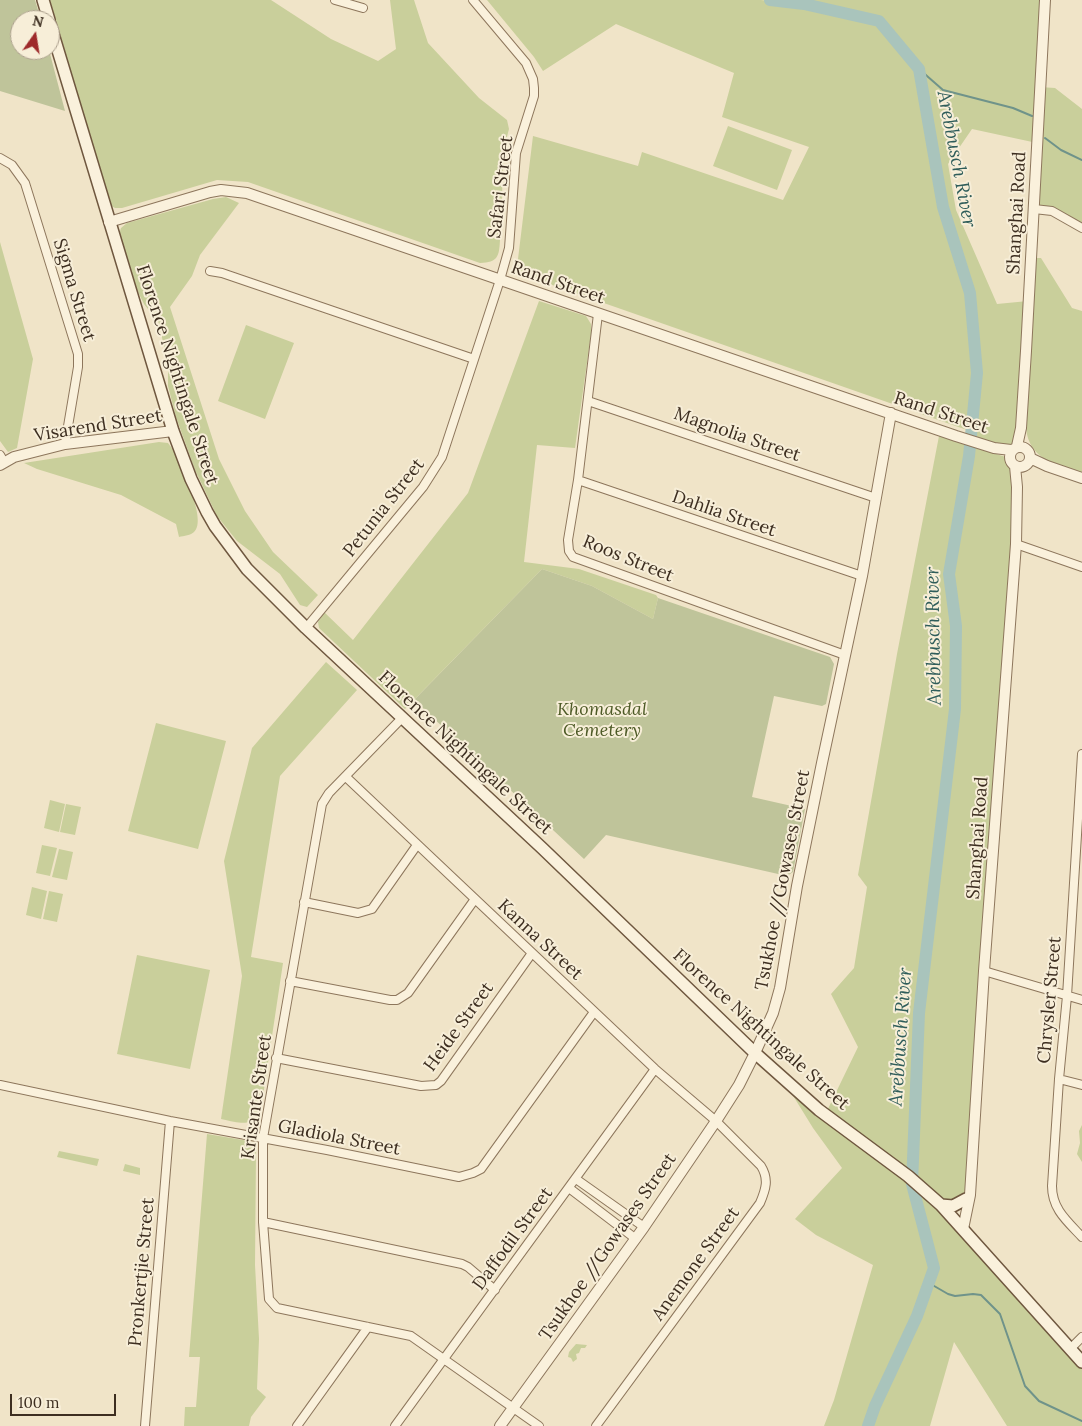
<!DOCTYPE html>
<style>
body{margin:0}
#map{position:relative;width:1082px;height:1426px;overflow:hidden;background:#f0e4c8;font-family:Lora,serif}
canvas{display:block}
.north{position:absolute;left:10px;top:10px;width:50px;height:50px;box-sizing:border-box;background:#f7eed8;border:1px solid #ada18e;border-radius:50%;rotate:13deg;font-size:14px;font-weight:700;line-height:20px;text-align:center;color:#3d2e20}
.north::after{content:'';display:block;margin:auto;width:18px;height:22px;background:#9e2a2b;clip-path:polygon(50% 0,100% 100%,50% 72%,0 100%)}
.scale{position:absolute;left:10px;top:1394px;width:106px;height:22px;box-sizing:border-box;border:2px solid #3d2e20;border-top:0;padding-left:6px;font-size:15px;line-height:18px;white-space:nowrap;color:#3d2e20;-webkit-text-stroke:4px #f7eed8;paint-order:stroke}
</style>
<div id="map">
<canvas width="1082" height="1426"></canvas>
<div class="north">N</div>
<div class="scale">100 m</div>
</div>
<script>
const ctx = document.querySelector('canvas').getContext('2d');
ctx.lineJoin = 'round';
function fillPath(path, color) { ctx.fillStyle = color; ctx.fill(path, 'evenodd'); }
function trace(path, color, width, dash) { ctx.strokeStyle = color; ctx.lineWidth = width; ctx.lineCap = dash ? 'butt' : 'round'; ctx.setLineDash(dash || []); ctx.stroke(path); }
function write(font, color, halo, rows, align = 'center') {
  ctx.font = font + ' Lora,serif'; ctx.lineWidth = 4; ctx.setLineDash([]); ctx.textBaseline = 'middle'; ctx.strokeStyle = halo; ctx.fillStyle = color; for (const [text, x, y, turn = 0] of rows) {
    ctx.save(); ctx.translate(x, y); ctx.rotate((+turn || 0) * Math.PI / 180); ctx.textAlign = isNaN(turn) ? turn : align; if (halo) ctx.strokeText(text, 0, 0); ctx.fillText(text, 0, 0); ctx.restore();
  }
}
fillPath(new Path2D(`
 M 50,0 L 271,0 L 331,39 L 378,61 L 396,49 L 390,0 L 414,0 L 428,43 L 479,98 L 507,120 L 509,129 L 504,148 L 500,240 C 499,257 498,262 480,263 L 248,182 L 217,180 L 122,208 L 115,208 L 110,205 Z
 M 487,0 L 761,0 L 804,5 L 876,21 L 910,59 L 879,21 L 804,4 L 770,0 L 1045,0 L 1040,87 L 1055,88 L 1082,109 L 1082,225 L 1060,215 L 1034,209 L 1037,143 L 972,129 L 948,164 L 956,210 L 997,304 L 1028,301 L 1017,446 L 971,440 L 977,373 L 974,342 L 976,375 L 970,430 L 967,430 L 518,273 L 518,259 L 533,136 L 638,166 L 642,152 L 783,200 L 809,147 L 722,117 L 734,73 L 616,24 L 543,71 L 534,57 Z
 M 728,126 L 792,150 L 777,190 L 713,166 Z
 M 226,197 L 239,203 L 200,255 L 192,276 L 170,307 L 219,459 L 245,511 L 273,552 L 318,595 L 307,607 L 300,605 L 280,574 L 237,541 L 217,516 L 195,470 L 176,417 L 168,386 L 168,367 L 159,323 L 144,304 L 131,278 L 119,235 L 121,228 L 127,223 L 213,199 Z
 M 0,242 L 33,359 L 17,448 L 8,452 L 0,441 Z
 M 1036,258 L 1041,258 L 1072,308 L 1082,311 L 1082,473 C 1056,464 1029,460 1026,428 Z
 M 539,301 L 586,316 L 591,324 L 591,334 L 575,448 L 537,445 L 524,562 L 579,569 L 656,595 L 658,598 L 653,619 L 592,586 L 542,569 L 405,709 L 319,628 L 318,622 L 324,612 L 353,640 L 468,493 Z
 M 246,325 L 294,343 L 265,419 L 218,401 Z
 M 939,436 L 1009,458 L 1017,487 L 969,1191 L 948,1206 L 1082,1362 L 1082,1426 L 1007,1426 L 954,1342 L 930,1426 L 824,1426 L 834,1400 L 873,1265 L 816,1235 L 795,1219 L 842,1168 L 813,1128 L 779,1073 L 825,1115 L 858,1047 L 831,994 L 854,968 L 867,887 L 858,875 L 897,654 Z
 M 159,442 L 168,443 L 174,451 C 180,466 208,520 194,532 C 191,535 184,536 179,537 L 176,524 L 121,495 L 37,469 L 24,463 Z
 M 326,662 L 357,690 L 280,776 L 251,957 L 283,963 L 263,1096 C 255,1126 251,1126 221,1119 L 242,976 L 224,861 L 252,748 Z
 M 156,723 L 226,741 L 198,849 L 128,831 Z
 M 50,800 L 65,804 L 59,832 L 44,828 Z
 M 66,804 L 81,807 L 75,835 L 60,832 Z
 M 42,845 L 57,848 L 50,876 L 36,873 Z
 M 59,849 L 73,852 L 67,880 L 52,877 Z
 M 32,887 L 47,891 L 41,919 L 26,915 Z
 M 49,891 L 63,894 L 57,922 L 43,919 Z
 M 137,955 L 210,970 L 190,1069 L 117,1054 Z
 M 1082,1125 L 1082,1162 L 1077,1154 L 1080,1143 L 1079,1131 Z
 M 207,1134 L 249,1141 L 254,1146 L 256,1152 L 255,1265 L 259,1339 L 257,1389 L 266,1397 L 251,1417 L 249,1426 L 184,1426 L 185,1407 L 196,1407 L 200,1357 L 189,1357 Z
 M 59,1151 L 99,1159 L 97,1166 L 57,1157 Z
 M 125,1164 L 140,1168 L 140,1175 L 123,1171 Z
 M 576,1344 L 587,1345 L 585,1348 L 581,1348 L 579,1353 L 576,1354 L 577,1359 L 573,1362 L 571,1358 L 568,1357 L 569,1352 Z`), '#c9cf9b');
fillPath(new Path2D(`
 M 0,0 L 35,0 L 41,20 L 20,20 L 20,50 L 49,50 L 65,111 L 0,91 Z
 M 542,569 L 592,586 L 653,619 L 658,598 L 830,657 L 834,664 L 826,704 L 822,706 L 774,696 L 752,797 L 805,809 L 793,872 L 787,876 L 606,835 L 584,859 L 414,700 Z`), '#bfc49a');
trace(new Path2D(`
 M 919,69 L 943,90 L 1013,108 L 1032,116
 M 1045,138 L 1061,150 L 1082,160
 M 929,1283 L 948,1294 L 955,1296 L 973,1294 L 981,1295 L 1000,1314 L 1025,1386 L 1039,1401 L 1082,1421`), '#6f938a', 2);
trace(new Path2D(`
 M 770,0 L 804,4 L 879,21 L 919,69 L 943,207 L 970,293 L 977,373 L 969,456 L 949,574 L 956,626 L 955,709 L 919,1013 L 912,1184 L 934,1268 L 917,1316 L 875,1406 L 868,1426`), '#a9c4bc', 12);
const minor = new Path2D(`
 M 335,0 L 363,8
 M 0,158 L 12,165 L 25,183 L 78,354 L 78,367 L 65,444
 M 1034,209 L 1052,211 L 1082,228
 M 210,271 L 222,273 L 474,359
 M 598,314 L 578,480 L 568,540 L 569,551 L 573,557 L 845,655
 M 588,401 L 876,498
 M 0,455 L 4,462
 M 578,480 L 862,576
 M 1016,544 L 1082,567
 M 306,628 L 423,487 L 442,457 L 500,280 L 509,248 L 516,153 L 534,96 L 534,88 L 533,79 L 526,63 L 473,0
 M 402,718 L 329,793 L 322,804 L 263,1138 L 263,1222 L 269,1299 L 277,1308 L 411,1336 L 539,1426
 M 1082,754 L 1067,996 L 1059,1079 L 1052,1186 C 1052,1209 1067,1221 1082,1237
 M 346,777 L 655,1069 L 716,1121 L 761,1166 C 769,1179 766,1189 760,1203 L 596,1426
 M 304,902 L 358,913 L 372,909 L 417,845
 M 984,971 L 1082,1000
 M 290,981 L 390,1000 L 397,1000 L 408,993 L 475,899
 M 276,1058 L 421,1086 L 436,1085 L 441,1081 L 532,953
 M 1059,1079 L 1082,1085
 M 0,1085 L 170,1121 L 327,1150 L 459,1177 L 473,1173 L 481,1169 L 594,1012
 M 576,1179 L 644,1227
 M 569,1188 L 636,1239
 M 263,1222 L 462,1264 L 468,1267 L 495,1290
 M 1070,1349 L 1082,1337
 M 145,1426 L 170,1121
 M 297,1426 L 368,1327
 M 395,1426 L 655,1069`);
const tertiary = new Path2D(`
 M 109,222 L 210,192 L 221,190 L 247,193 L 956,436 L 994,448 L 1011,450
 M 1017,446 L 1021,428 L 1026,351 L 1045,0
 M1010 457a10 10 0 1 1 20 0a10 10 0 1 1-20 0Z
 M 1030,458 L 1047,466 L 1082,478
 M 0,465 L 14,457 L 65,444 L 173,431
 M 963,1229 L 970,1195 L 984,971 L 1016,544 L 1017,487 L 1015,466
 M 500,1426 L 644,1227 L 716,1121 L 739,1085 L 755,1053 L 773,1013 L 780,988 L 797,886 L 822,763 L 862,576 L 891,413`);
const secondary = new Path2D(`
 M 43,0 L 49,20
 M 50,24 L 173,431 L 191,479 L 207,512 L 215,526 L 247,569 L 306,628 L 542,848 L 755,1053 L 819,1110 L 908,1176 L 941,1205 L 1082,1362
 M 941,1205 L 953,1206 L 966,1199`);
trace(minor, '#8d765c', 10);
trace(tertiary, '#8d765c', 12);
trace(secondary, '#6f573f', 14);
trace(minor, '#faf1dc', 8);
trace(tertiary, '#faf1dc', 10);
trace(secondary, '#faf1dc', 11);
write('18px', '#3d2e20', '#f7eed8', [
 ["Safari Street",501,187,-83],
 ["Shanghai Road",1017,213,-87],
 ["Rand Street",558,283,19],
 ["Sigma Street",74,290,73],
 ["Florence Nightingale Street",177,375,72],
 ["Rand Street",941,413,18],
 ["Visarend Street",98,426,-9],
 ["Magnolia Street",737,435,19],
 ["Petunia Street",384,508,-52],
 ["Dahlia Street",724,514,19],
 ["Roos Street",628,559,22],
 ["Florence Nightingale Street",465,753,43],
 ["Shanghai Road",978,838,-86],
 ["Tsukhoe //Gowases Street",783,880,-79],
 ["Kanna Street",540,940,43],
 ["Chrysler Street",1050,1000,-85],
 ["Heide Street",459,1027,-54],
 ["Florence Nightingale Street",761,1030,42],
 ["Krisante Street",257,1097,-82],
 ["Gladiola Street",339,1138,11],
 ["Daffodil Street",513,1239,-54],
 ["Tsukhoe //Gowases Street",608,1247,-55],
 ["Anemone Street",696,1264,-54],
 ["Pronkertjie Street",142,1272,-85]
]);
write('italic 18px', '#4d5a26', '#f7eed8', [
 ["Khomasdal",602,710],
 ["Cemetery",602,731]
]);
write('italic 19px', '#2f5d5a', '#f7eed8', [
 ["Arebbusch River",956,159,79],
 ["Arebbusch River",934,636,-91],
 ["Arebbusch River",901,1037,-86]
]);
</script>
